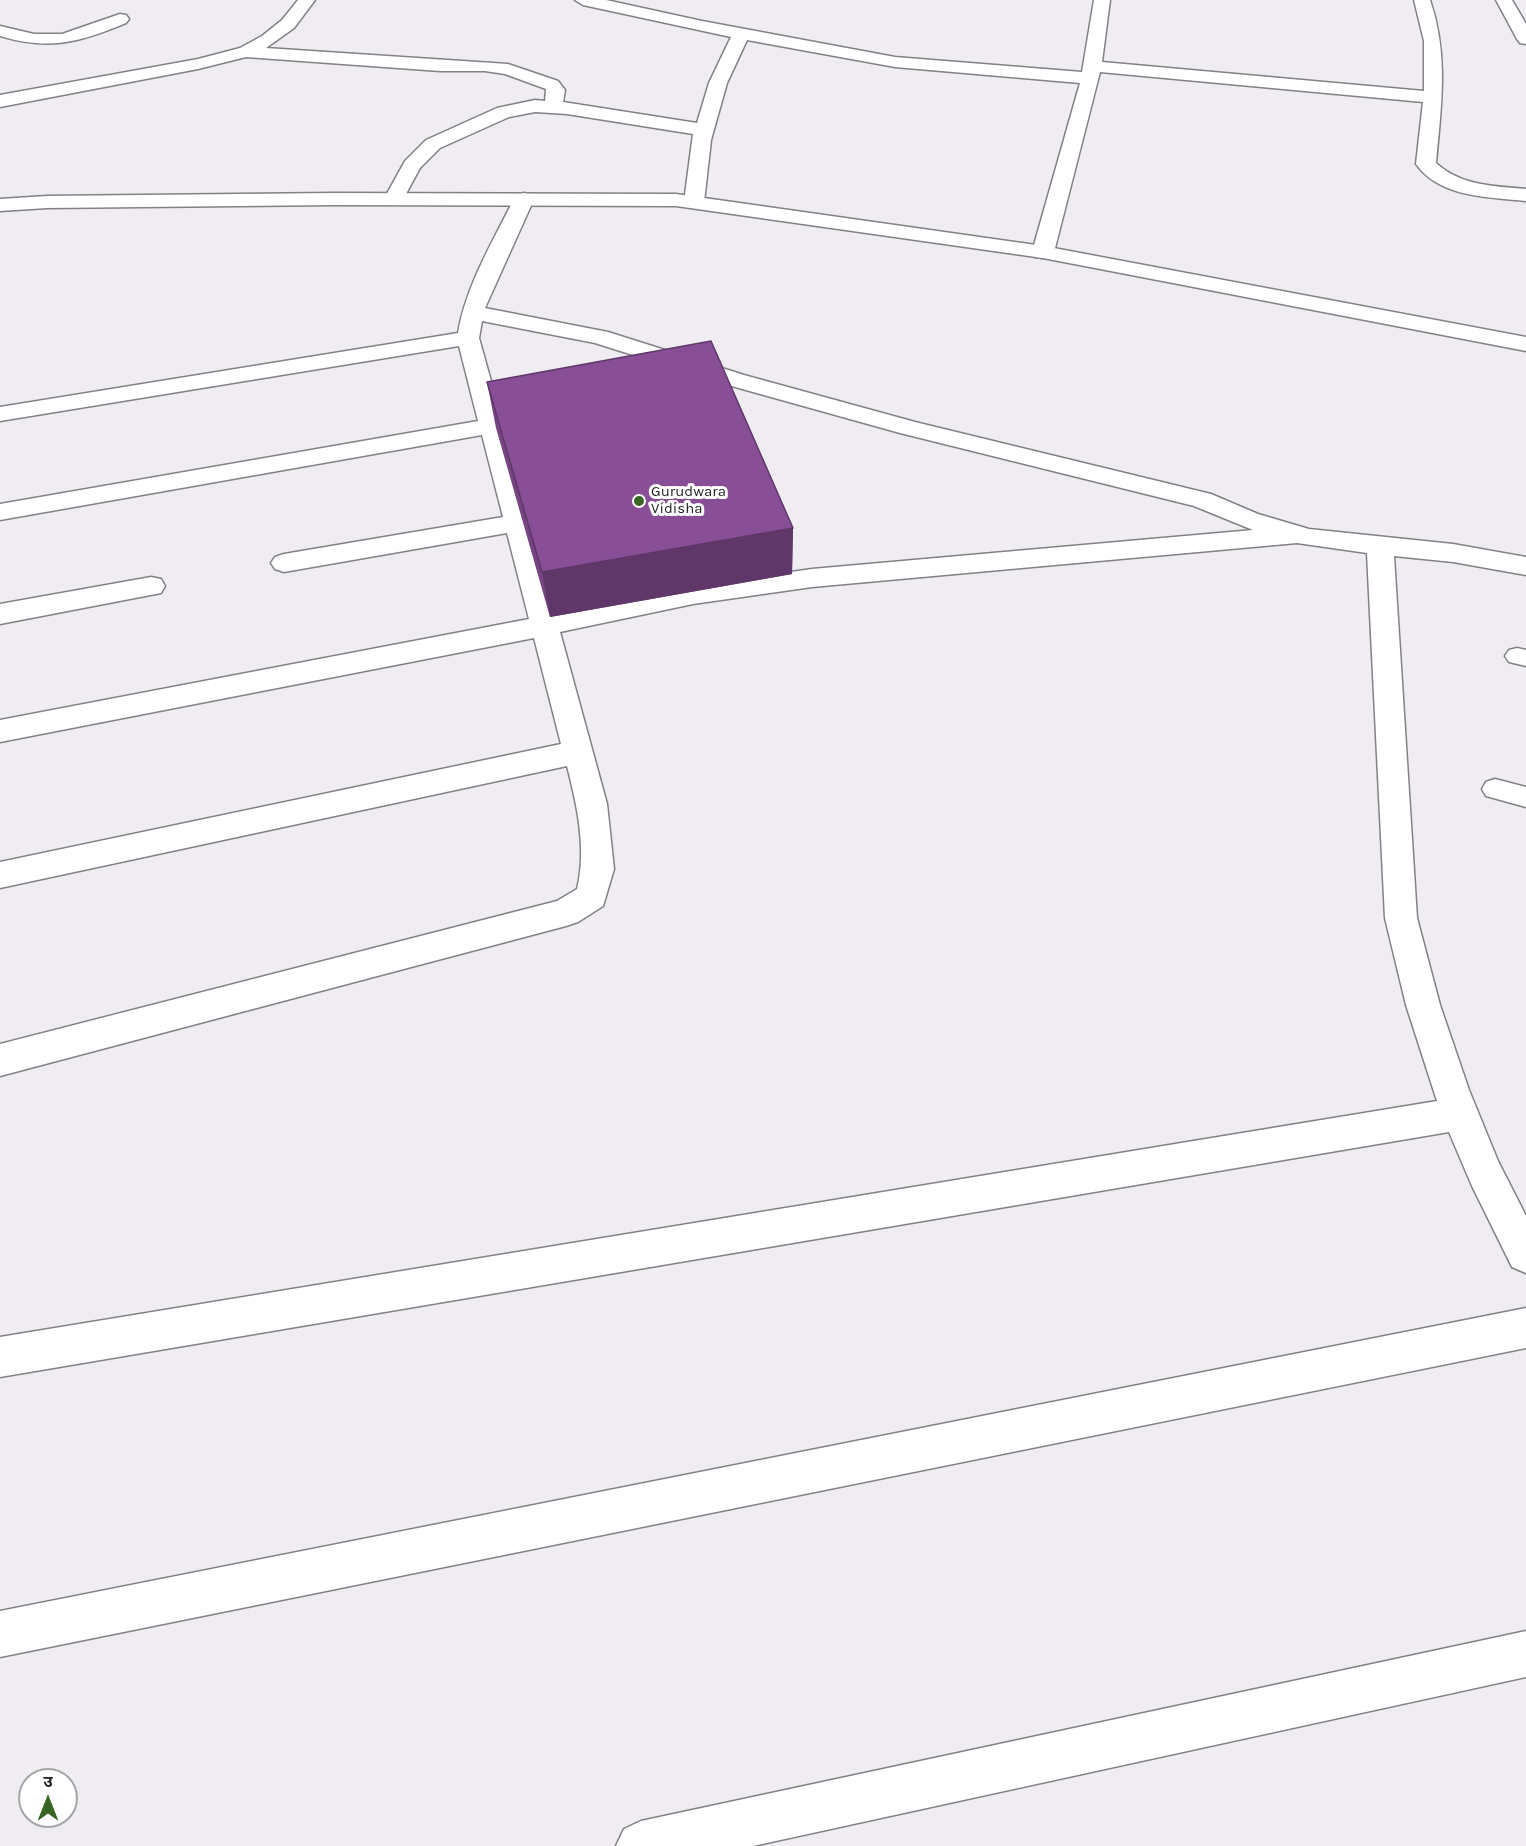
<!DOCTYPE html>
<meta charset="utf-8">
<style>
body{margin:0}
#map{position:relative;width:1526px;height:1846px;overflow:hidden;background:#efecf2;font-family:Karla,"Noto Sans Devanagari",sans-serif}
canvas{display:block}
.north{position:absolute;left:18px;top:1768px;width:60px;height:60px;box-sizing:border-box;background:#fff;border:2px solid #a6a5a6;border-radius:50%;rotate:0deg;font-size:16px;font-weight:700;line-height:24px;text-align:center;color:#201f21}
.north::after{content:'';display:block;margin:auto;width:21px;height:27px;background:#386524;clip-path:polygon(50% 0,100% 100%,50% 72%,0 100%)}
</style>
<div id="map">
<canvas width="1526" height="1846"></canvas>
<div class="north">उ</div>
</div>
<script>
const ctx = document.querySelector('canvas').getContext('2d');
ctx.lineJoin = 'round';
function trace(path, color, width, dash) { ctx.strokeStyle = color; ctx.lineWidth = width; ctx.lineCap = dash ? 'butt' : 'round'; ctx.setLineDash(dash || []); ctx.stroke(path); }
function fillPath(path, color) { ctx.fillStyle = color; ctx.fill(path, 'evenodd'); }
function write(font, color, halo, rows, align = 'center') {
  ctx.font = font + ' Karla,sans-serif'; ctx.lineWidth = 6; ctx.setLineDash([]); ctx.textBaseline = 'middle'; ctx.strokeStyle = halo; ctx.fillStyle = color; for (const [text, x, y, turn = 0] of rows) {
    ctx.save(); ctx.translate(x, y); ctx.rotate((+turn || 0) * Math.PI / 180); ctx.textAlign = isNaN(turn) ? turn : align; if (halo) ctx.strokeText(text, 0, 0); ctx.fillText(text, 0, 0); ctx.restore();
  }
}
const service = new Path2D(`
 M 1517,648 L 1526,650 L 1526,666 L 1509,662 L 1505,656 L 1509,650 Z
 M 1495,779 L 1526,787 L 1526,807 L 1486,796 L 1482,789 L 1486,782 Z`);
const minor = new Path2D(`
 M 298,0 L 315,0 L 294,28 L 266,48 L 508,64 L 558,81 L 565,90 L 563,102 L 697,123 L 709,83 L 731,37 L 583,5 L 575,0 L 606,0 L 702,21 L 895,57 L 1082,72 L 1094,0 L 1110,0 L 1102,62 L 1424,91 L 1424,41 L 1414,0 L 1430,0 C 1449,55 1441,107 1436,163 C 1461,186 1494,186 1526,189 L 1526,201 C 1489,197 1440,198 1416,164 L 1423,102 L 1100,72 L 1054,252 L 1051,257 L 1043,258 L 1035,257 L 1032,252 L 1080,83 L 895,67 L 747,40 L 727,83 L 711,140 L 704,202 L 701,206 L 687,206 L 684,202 L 693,134 L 567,114 L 535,112 L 509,117 L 440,148 L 420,168 L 401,203 L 387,203 L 384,199 L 405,161 L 426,140 L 497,108 L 535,100 L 545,101 L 546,89 L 505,74 L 485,71 L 440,71 L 246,57 L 198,69 L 0,107 L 0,95 L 198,59 L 240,48 L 262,36 L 282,20 Z
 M 1496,0 L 1512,0 L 1526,24 L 1526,44 L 1520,43 L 1517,39 Z
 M 120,14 L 126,15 L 129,19 L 126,23 C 80,42 50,51 0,36 L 0,26 L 34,34 L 62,34 Z
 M 524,193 L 531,195 L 534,199 L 485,308 L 608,332 L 744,375 L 915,422 L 1211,494 L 1258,514 L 1309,529 L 1453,544 L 1526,557 L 1526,575 L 1453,562 L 1394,556 L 1417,918 L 1440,1005 L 1469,1090 L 1498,1161 L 1526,1216 L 1526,1273 L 1512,1267 L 1472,1186 L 1449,1132 L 0,1377 L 0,1337 L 1437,1101 L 1406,1005 L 1385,918 L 1367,553 L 1297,543 L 812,587 L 693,604 L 560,632 L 607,804 L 614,869 L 603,906 L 578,922 L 566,926 L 0,1076 L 0,1044 L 557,901 L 577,889 C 587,849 577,805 567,766 L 0,888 L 0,862 L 561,744 L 534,638 L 0,742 L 0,720 L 529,619 L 507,533 L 284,572 L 275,569 L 271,563 L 275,557 L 284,554 L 503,517 L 482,435 L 0,520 L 0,504 L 478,421 L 459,346 L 0,421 L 0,407 L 458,333 C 466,286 492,243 514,199 L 517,195 ZM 482,321 L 595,343 L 728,385 L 900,433 L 1194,506 L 1253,530 L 812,569 L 693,586 L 555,614 L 505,431 L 521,427 L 524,422 L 521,417 L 512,415 L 501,417 L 479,338 Z
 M 151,577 L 161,579 L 165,586 L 161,593 L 0,624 L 0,604 Z
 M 1526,1308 L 1526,1348 L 0,1657 L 0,1611 Z
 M 1526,1631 L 1526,1677 L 753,1846 L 616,1846 L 624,1829 L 641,1821 Z`);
const tertiary = new Path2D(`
 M 334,193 L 676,194 L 1043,246 L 1526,337 L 1526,351 L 1043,258 L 676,206 L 334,205 L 47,208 L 0,211 L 0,199 L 47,196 Z`);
trace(service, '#838086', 3);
trace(minor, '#838086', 3);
trace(tertiary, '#838086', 3);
fillPath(service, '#fff');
fillPath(minor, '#fff');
fillPath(tertiary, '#fff');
fillPath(new Path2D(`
 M 487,382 L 793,528 L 792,574 L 550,617 L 496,428 Z`), '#754481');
fillPath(new Path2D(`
 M 793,528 L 792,574 L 550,617 L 542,572 Z`), '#5f3769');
const building = new Path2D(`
 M 711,341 L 793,528 L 542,572 L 487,382 Z`);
fillPath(building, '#884f96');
trace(building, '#5f3769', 1.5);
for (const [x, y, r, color] of [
 [639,501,6,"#386524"]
]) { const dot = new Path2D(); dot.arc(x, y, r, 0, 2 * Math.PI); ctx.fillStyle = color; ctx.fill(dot); trace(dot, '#fff', 2); }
write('15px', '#201f21', '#fff', [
 ["Gurudwara",651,492],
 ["Vidisha",651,509]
], 'left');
</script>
